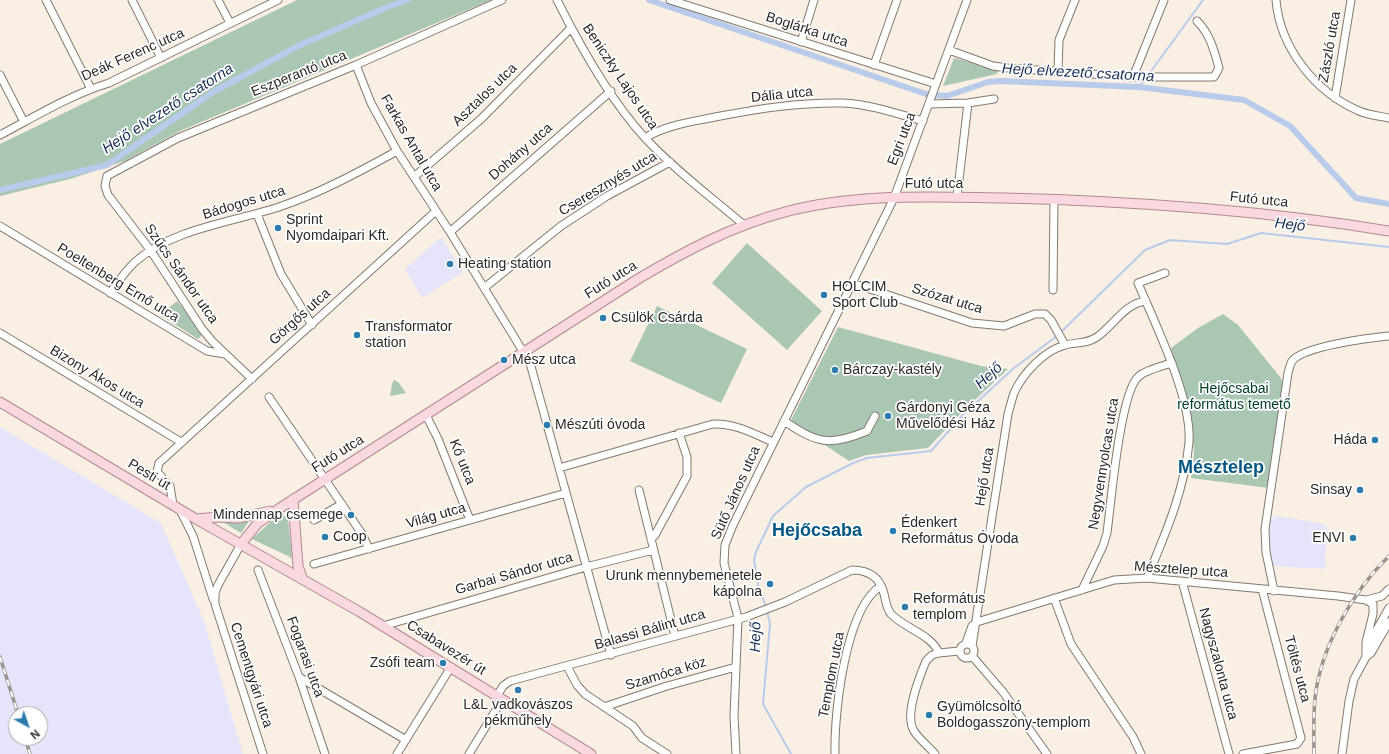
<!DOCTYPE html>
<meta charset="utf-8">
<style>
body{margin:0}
#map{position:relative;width:1389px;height:754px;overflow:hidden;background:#faefe3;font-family:Helvetica,sans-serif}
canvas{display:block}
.north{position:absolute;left:8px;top:706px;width:40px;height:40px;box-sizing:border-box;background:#fff;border:1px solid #aba9a8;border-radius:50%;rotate:140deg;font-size:11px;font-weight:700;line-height:16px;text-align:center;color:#2d2925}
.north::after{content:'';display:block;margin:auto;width:14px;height:18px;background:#2b7bad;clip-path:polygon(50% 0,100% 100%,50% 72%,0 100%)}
</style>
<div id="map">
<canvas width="1389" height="754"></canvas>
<div class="north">N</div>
</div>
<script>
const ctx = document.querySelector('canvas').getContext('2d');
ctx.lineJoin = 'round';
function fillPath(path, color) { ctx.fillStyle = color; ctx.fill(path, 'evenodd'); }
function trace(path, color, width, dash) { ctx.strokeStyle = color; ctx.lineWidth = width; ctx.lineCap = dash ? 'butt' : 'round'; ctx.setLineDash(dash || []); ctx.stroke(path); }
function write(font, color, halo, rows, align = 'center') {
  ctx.font = font + ' Helvetica,sans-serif'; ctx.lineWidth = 3.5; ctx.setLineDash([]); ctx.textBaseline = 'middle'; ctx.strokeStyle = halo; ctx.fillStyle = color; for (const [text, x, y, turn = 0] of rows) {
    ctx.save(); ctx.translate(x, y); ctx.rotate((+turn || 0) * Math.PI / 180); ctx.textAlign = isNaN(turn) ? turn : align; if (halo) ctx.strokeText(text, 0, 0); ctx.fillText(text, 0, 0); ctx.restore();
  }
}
fillPath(new Path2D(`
 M 441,237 L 463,272 L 422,298 L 405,269 Z
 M 0,427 L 161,523 L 204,621 L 243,754 L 0,754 ZM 16,714 L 40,714 L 40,738 L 16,738 Z
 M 1279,516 L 1324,524 L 1327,527 L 1325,569 L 1272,566 L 1268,545 L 1270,521 L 1274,517 Z`), '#e6e4fa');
fillPath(new Path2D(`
 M 297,0 L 491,0 L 180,131 L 125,161 L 70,179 L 0,196 L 0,144 Z
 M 954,58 L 998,70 L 997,74 L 943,86 Z
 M 747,243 L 822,311 L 787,350 L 712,283 Z
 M 177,301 L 203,334 L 198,339 L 160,315 Z
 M 657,306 L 747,349 L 721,403 L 630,361 Z
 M 1223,314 L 1238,325 L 1281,378 L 1283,385 L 1269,488 L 1191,478 L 1194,453 L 1192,423 L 1171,348 L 1198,328 Z
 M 838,327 L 981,366 L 1008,369 L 961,413 L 928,448 L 866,455 L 849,461 L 790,422 Z
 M 394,380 L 399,383 L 406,393 L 390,396 L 392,384 Z
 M 280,513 L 288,518 L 292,558 L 252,539 Z
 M 251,518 L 241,533 L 218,519 Z`), '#aac7b4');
trace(new Path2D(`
 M 1149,74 L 1203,0
 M 1139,87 L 1143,82
 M 1060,333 L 1145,250 L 1170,240 L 1227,244 L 1261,233 L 1389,247
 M 766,607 L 758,585 L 754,560 L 756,552 L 773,516 L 806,487 L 853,463 L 867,458 L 931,451 L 964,414 L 1014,368 L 1057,336
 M 767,611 L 770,624 L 763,704 L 791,754`), '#b9cbeb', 2);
trace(new Path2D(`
 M 649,0 L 926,94 L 947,96 L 988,82 L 1001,81 L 1139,87 L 1244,100 L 1290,126 L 1356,198 L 1389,204
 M 0,190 L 107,165 L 213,92 L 300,45 L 390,6 L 408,0`), '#b9cbeb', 6);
const minor = new Path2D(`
 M 46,0 L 91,89
 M 132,0 L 161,58
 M 218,0 L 230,23
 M 557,0 C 579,44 612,102 645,138 C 675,170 711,197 744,225
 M 670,0 L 936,84
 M 1276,0 C 1280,48 1315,92 1359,111 C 1368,115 1379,116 1389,118
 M 801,42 L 814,0
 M 949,50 L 993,66 L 1008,68 L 1133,77 L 1214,77 L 1219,68 C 1214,50 1210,34 1197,21
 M 356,65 L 371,103 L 397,151 L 450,232 L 530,363 L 611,655
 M 874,65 L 897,0
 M 1058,71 L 1059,40 L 1075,0
 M 0,75 L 24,122
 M 1133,77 L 1164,0
 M 1335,98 L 1351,0
 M 930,104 L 968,103 L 994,99
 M 0,135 C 36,116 70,95 109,83 L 278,0
 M 645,138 C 666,125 691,122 715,117 C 757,109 800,102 843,103 C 869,104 898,114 923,121
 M 414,177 L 481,119 L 571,28
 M 957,197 L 968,103
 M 257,214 L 281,274 L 312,325
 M 0,226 L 207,351 L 225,354
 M 450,232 L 611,91
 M 852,283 L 972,323 L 1004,326 L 1035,314 L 1045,314 L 1051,320 L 1065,345
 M 484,288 L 561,226 L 607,196 L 670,162
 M 1053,290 L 1054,199
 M 110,293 C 118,282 125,271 135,262 C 171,229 233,222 279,207 C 320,193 359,172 397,151
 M 0,333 L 181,442
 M 252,379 L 213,342 L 202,329 L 151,251 L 108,195 L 105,186 L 107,176 L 178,138 L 356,65 L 502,0
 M 269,397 L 362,534 L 369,549
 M 426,415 L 438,439 L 470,520
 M 784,421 C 817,443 829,447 867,431 L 875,416
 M 559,468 L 713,424 C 735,423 754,434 773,442
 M 639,490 L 675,636
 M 173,505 L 170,486 L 157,472 L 159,463 L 436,211
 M 180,510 L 193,536 L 213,599
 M 314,520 L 342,504
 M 651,539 L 655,535 L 687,476 L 687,457 L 679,433
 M 241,544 L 218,585 L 215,593 L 215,604 L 263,754
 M 314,564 L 566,493
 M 258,570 L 299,677 L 325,754
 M 1147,578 C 1165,535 1185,489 1189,442 C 1192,398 1155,324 1138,283 L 1165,273
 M 1182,581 L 1229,754
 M 1082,590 L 1103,546 L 1107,533 C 1111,503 1120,394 1138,377 C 1145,370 1162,366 1172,363
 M 1274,591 L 1266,552 L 1265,529 L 1288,373 C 1289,370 1290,364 1292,361 C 1304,346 1369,338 1389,336
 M 1054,598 L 1071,644 L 1133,737 L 1141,754
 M 1366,600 L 1382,596 L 1389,589
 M 383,626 L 586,567 L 653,550
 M 966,643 L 972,626 L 977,622 L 1114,580 L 1147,578 L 1338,596 L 1366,600 L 1373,604 L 1373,614 L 1366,642 L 1366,657 L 1354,679 L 1349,701 L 1342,754
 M960 651a7 7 0 1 1 14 0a7 7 0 1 1-14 0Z
 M 1368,645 L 1389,608
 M 972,646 L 1008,414 C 1010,407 1012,399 1014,393 C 1023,373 1044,351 1065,345 C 1077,342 1087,344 1097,337 C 1114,325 1125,303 1146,301
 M 972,656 L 1003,692 L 1047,754
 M 1366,657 L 1371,653 L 1389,622
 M 567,666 L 577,685 L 585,694 L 633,726 L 642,738 L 667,754
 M 299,677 L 406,740
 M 497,696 L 503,686 L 510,681 L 746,617 L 785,602 L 852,570 C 868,570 880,577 884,594 C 886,601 886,608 891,614 C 904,628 931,634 939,653 L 959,651
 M 604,707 L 667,686 L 736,667
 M 397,754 L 451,667
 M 469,754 L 502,700
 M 736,754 L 734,716 L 738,618 L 724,563 L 725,545 L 733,525 L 894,198 L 967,0
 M 835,754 C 834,714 845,608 881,586
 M 935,754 C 928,746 919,739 914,731 C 904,715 919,678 926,661 L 932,655 L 939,653
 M 1243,754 L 1297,744 L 1301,738 L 1262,589`);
const major = new Path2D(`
 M 0,402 L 196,519 L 360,612 L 591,754
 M 293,499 L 298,566 L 302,578
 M 196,519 L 219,517 L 238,518 L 270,511
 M 241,544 L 258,523 L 280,508 L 638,279 C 685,251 732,226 785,212 C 856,193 931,197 1004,198 C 1133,201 1262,210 1389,231`);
trace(minor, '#83796f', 9);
trace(major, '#b08a90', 11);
trace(minor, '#fff', 7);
trace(major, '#fad8df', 9);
const rail = new Path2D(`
 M 0,657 L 18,714
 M 25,738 L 30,754
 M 1314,754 C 1314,736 1313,717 1315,699 C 1320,648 1353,591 1389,556`);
trace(rail, '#9c948c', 3.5);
trace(rail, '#fff', 2, [6]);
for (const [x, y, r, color] of [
 [278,228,4,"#2b7bad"],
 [450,264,4,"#2b7bad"],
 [824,295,4,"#2b7bad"],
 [603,318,4,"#2b7bad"],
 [357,335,4,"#2b7bad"],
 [504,360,4,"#2b7bad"],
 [835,370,4,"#2b7bad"],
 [888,416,4,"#2b7bad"],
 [547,425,4,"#2b7bad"],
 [1375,440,4,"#2b7bad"],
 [1360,490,4,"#2b7bad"],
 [351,515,4,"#2b7bad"],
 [893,531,4,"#2b7bad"],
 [325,537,4,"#2b7bad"],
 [1353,538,4,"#2b7bad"],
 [770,584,4,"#2b7bad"],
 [905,607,4,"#2b7bad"],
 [443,663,4,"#2b7bad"],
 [518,690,4,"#2b7bad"],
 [929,715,4,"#2b7bad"]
]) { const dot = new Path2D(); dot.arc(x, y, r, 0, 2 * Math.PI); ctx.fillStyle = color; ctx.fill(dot); trace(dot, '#fff', 1.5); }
write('14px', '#2d2925', '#fff', [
 ["Boglárka utca",807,30,18],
 ["Zászló utca",1330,47,-80],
 ["Deák Ferenc utca",133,55,-24],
 ["Eszperantó utca",299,74,-22],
 ["Beniczky Lajos utca",620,77,56],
 ["Asztalos utca",485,95,-44],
 ["Dália utca",782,95,-6],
 ["Egri utca",902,139,-69],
 ["Farkas Antal utca",411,143,60],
 ["Dohány utca",521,152,-41],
 ["Cseresznyés utca",608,184,-31],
 ["Futó utca",934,184],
 ["Futó utca",1259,200,6],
 ["Bádogos utca",244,203,-17],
 ["Szűcs Sándor utca",181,274,55],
 ["Futó utca",611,280,-32],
 ["Poeltenberg Ernő utca",118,283,31],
 ["Szózat utca",947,299,17],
 ["Görgős utca",300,317,-42],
 ["Bizony Ákos utca",97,377,31],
 ["Futó utca",338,454,-32],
 ["Kő utca",462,462,68],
 ["Negyvennyolcas utca",1104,464,-81],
 ["Pesti út",149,475,31],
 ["Hejő utca",985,477,-81],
 ["Sütő János utca",736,493,-66],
 ["Világ utca",436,516,-16],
 ["Mésztelep utca",1181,570,4],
 ["Garbai Sándor utca",514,574,-16],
 ["Balassi Bálint utca",650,630,-16],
 ["Csabavezér út",446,648,32],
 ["Fogarasi utca",305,657,70],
 ["Nagyszalonta utca",1218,664,75],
 ["Töltés utca",1297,669,75],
 ["Szamóca köz",666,674,-17],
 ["Cementgyári utca",251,675,72],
 ["Templom utca",832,675,-79]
]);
write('14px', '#2d2925', '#fff', [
 ["Sprint",286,220],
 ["Nyomdaipari Kft.",286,236],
 ["Heating station",458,264],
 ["HOLCIM",832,287],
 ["Sport Club",832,303],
 ["Csülök Csárda",611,318],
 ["Transformator",365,327],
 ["station",365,343],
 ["Mész utca",512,360],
 ["Bárczay-kastély",843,370],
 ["Gárdonyi Géza",896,408],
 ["Művelődési Ház",896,424],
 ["Mészúti óvoda",555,425],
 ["Háda",1367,440,"right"],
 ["Sinsay",1352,490,"right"],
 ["Mindennap csemege",343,515,"right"],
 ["Édenkert",901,523],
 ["Református Óvoda",901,539],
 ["Coop",333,537],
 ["ENVI",1345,538,"right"],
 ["Urunk mennybemenetele",762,576,"right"],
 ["kápolna",762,592,"right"],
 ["Református",913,599],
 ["templom",913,615],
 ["Zsófi team",435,663,"right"],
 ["L&L vadkovászos",518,705,"center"],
 ["pékműhely",518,721,"center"],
 ["Gyümölcsoltó",937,707],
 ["Boldogasszony-templom",937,723]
], 'left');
write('14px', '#014124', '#fff', [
 ["Hejőcsabai",1234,389],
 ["református temető",1234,405]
]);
write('italic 15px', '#1a2f58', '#fff', [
 ["Hejő elvezető csatorna",1078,73,3],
 ["Hejő elvezető csatorna",168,109,-33],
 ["Hejő",1290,225,6],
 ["Hejő",989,376,-43],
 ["Hejő",756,637,-89]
]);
write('bold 18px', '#005681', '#fff', [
 ["Mésztelep",1221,468],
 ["Hejőcsaba",817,531]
]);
</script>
